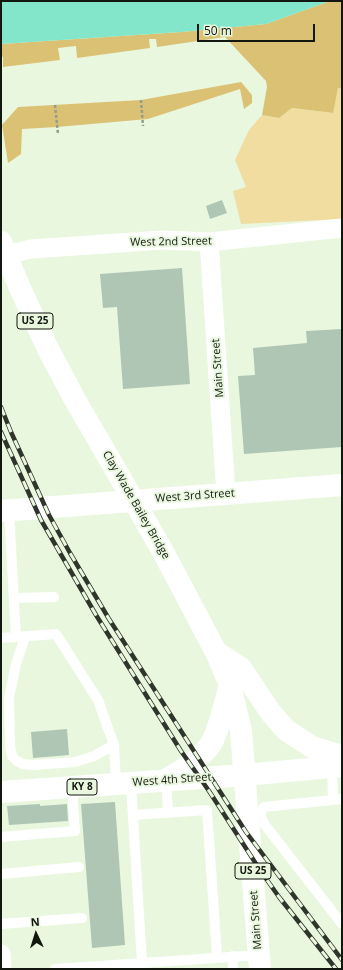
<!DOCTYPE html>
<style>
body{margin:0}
#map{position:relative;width:343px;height:970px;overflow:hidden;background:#e9f7df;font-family:"Open Sans",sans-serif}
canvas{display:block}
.frame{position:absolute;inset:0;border:2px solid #12170f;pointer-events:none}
.north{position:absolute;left:16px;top:914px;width:40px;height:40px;-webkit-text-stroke:3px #e9f7df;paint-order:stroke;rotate:356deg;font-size:11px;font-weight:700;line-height:16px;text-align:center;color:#12170f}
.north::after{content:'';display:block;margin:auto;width:14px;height:18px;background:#12170f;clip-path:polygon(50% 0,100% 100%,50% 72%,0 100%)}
.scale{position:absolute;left:197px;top:24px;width:118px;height:18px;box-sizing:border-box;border:2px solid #12170f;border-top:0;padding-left:5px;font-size:12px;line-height:14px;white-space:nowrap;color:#12170f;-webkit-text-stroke:3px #e9f7df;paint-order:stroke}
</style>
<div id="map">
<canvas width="343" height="970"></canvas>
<div class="frame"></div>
<div class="north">N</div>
<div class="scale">50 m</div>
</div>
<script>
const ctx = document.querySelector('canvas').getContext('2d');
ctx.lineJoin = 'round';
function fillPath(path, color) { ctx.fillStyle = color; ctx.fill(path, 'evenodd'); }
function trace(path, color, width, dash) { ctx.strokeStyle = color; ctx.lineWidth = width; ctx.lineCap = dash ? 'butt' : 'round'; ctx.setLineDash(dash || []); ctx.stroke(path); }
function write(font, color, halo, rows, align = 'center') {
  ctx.font = font + ' "Open Sans",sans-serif'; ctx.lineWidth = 4; ctx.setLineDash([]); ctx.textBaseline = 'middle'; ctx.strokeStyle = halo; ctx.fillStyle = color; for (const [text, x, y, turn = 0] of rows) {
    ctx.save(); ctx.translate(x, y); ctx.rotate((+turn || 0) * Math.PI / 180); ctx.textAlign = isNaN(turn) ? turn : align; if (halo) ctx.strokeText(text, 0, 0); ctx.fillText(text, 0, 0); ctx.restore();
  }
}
fillPath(new Path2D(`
 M 338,88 L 342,88 L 342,219 L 241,224 L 233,191 L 246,187 L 235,160 L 249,130 L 262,115 L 279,118 L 292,108 L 332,113 Z`), '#f1dda0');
fillPath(new Path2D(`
 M 330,1 L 342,1 L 342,88 L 338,88 L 333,113 L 292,108 L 279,118 L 262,115 L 267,87 L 266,81 L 225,37 L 157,47 L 156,39 L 149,39 L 150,48 L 77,58 L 76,46 L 58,48 L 60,60 L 3,67 L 3,57 L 1,56 L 1,44 L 181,32 L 266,24 Z
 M 241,82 L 252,95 L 252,103 L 244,109 L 240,89 L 148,119 L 57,127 L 22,129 L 21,154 L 8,163 L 2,125 L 18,107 L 141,100 Z`), '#dbc173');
fillPath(new Path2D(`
 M 1,1 L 330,1 L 266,24 L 181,32 L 1,44 Z`), '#83e6ca');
fillPath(new Path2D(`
 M 222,200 L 227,213 L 210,219 L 206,206 Z
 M 182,268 L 190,384 L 123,389 L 117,307 L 103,308 L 100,274 Z
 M 342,329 L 342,447 L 244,454 L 238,376 L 255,375 L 253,348 L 307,343 L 306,331 Z
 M 67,729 L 69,755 L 33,758 L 31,732 Z
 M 115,802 L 125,945 L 92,948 L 81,804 Z
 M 40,804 L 40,806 L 67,804 L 68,821 L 9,825 L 7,806 Z`), '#afc6b5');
trace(new Path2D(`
 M 141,100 L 143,126
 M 55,105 L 58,134`), '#929d8b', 2.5, [3, 2]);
trace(new Path2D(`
 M 9,511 L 16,637
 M 14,598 L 54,597
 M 25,637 L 16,664 L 9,698 L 10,745 L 12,756 L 17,761 L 23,764 L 33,765 L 75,762 L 94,756 L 114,745
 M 1,638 L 56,634 L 98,700 L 114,745 L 116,784
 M 332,767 L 333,800
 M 166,781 L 168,812
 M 131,784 L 142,963
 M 342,799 L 264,807 L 260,815 L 265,825 L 342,924
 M 133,815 L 207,810 L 217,957
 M 1,837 L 75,831 L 72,788
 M 1,874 L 79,867
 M 1,924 L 82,918
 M 233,956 L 233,969
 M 55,969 L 259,955`), '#fff', 10);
trace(new Path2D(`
 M 209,242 L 226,494
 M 1,256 L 31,249 L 163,240 L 209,242 L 342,228
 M 1,954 L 2,969`), '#fff', 19);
trace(new Path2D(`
 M 1,511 L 342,485`), '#fff', 22);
trace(new Path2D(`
 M 1,242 L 19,286 L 47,347 L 74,398 L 161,548 L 216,652 L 230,685 L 241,731 L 260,969
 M 216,652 L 241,668 L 271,713 L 286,730 L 312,747 L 342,756
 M 165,780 C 182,771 206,756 214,738 C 221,721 225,702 230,685
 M 1,792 L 245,775 L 342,766`), '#fff', 22);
const rail = new Path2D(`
 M 1,407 L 11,432 L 49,515 L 70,553 L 109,619 L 246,832 L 342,960
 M 1,432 L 41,520 L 96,615 L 181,751 L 209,791 L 260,870 L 279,897 L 336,969`);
trace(rail, '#2f352b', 4.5);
trace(rail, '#e9f7df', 3, [9]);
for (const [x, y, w] of [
 [35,321,36],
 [82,787,30],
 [253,871,36]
]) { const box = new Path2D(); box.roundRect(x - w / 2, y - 8, w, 16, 3); ctx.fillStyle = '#e9f7df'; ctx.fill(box); trace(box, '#12170f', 1); }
write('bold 10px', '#12170f', null, [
 ["US 25",35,321],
 ["KY 8",82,787],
 ["US 25",253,871]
]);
write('11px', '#12170f', '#e9f7df', [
 ["West 2nd Street",171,242,-1],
 ["Main Street",218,368,-94],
 ["West 3rd Street",195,496,-4],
 ["Clay Wade Bailey Bridge",136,505,60],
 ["West 4th Street",172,780,-4],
 ["Main Street",256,920,-94]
]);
</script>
